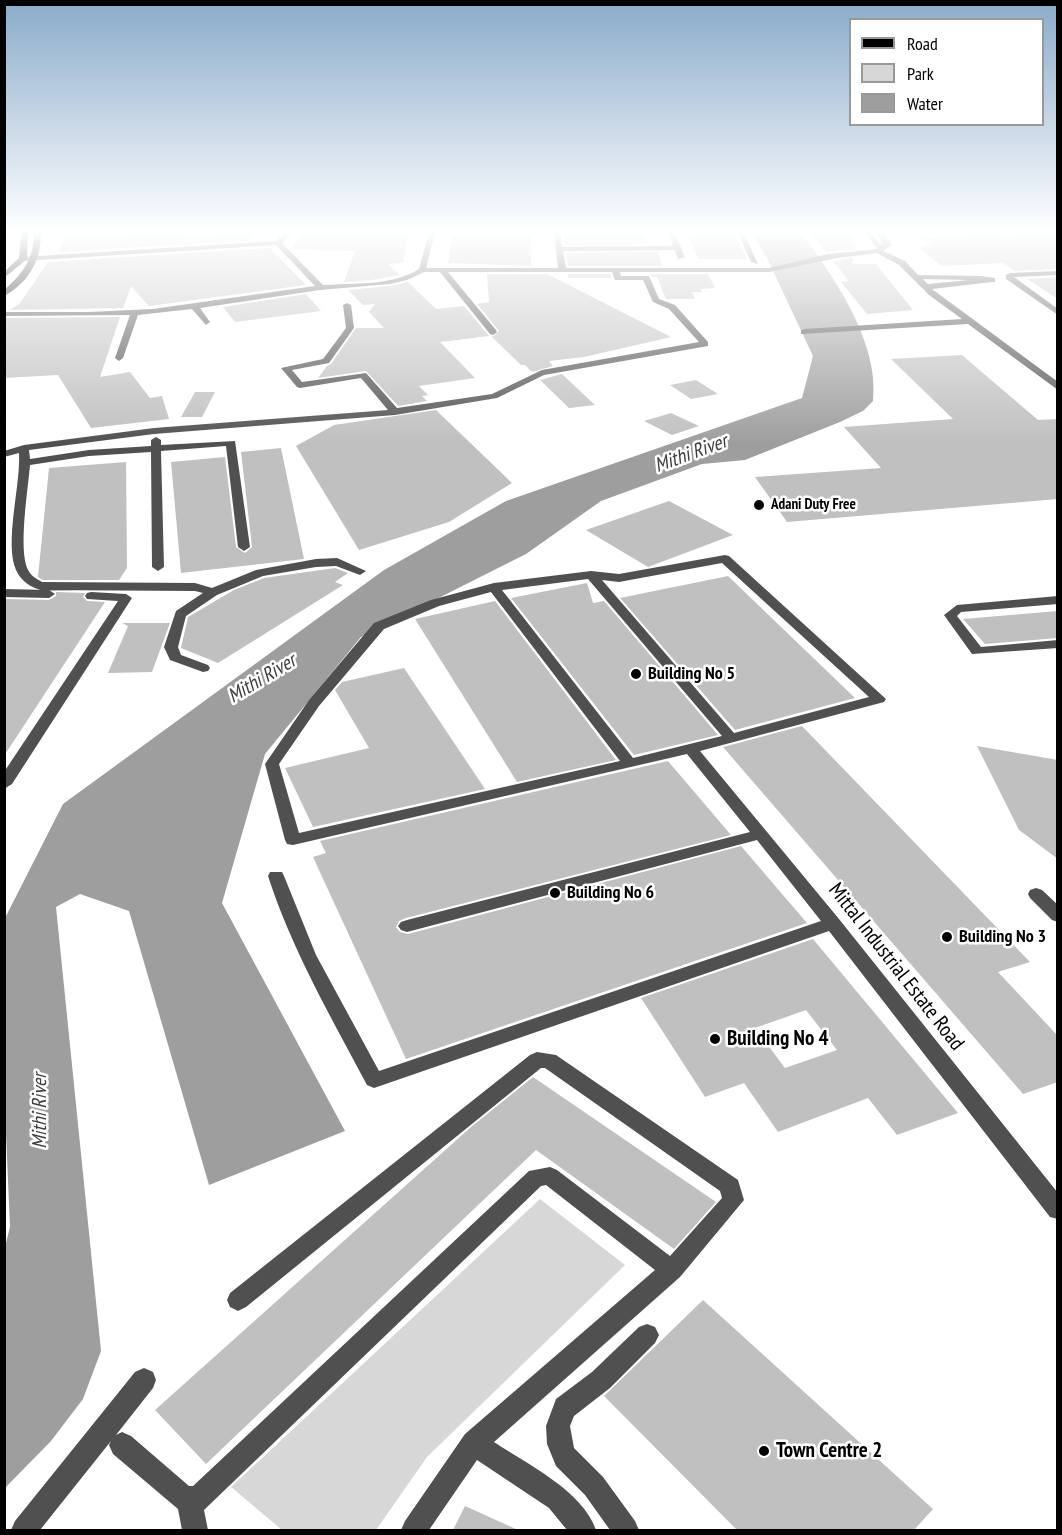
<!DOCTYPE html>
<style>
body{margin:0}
#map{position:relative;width:1062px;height:1535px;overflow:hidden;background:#fff;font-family:"PT Sans Narrow",sans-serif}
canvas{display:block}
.frame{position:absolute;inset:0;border:6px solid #000;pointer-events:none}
.legend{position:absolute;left:849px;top:18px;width:195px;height:108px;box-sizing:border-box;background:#fff;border:2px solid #999;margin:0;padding:8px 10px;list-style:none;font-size:18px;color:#000}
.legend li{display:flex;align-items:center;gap:12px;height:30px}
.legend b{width:30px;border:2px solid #999}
</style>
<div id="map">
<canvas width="1062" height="1535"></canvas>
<div class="frame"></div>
<ul class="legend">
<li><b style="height:8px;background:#000"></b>Road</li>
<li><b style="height:16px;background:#d7d7d7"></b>Park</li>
<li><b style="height:16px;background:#9e9e9e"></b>Water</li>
</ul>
</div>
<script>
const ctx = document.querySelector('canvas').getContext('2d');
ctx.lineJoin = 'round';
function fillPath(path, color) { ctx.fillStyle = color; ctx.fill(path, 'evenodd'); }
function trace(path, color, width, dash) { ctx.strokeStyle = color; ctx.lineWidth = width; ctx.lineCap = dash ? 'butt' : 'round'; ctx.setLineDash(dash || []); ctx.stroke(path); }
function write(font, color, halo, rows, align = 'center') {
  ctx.font = font + ' "PT Sans Narrow",sans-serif'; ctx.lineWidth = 5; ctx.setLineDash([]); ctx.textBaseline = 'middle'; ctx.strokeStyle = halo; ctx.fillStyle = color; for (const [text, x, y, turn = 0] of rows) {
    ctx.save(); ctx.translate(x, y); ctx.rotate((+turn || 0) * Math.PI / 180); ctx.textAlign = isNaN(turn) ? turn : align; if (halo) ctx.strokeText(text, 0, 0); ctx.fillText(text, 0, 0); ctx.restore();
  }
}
fillPath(new Path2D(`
 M 540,1199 L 625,1265 L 427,1457 L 376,1530 L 282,1530 L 231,1487 Z`), '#d7d7d7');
fillPath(new Path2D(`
 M 749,229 L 798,229 C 833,275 880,342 873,401 L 863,411 L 840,422 L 745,460 L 702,464 L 601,501 L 526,554 L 361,637 L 265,754 L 222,903 L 345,1131 L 209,1185 L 129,911 L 80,894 L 56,907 L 101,1351 L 83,1399 L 51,1441 L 5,1488 L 4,1251 L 10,1227 L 4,1088 L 4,920 L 63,804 L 384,570 L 506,501 L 802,398 L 813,356 L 767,258 Z`), '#9e9e9e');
fillPath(new Path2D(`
 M 129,229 L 179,229 L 180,233 L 189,233 L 190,236 L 251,229 L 252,240 L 59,252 L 64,237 L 130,234 Z
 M 306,229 L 410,229 L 403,263 L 388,264 L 400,275 L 372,280 L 344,282 L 355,251 L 291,249 Z
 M 686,229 L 733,229 L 747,259 L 698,259 Z
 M 807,229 L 846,229 L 856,243 L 855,249 L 826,252 Z
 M 964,229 L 993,229 L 1001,234 L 1058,231 L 1058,269 L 1015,271 L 1004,263 L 942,266 L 917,247 L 932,246 L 920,238 L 972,235 Z
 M 643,230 L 648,244 L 566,245 L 564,231 Z
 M 453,235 L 531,235 L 531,266 L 448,263 Z
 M 270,248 L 306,285 L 149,306 L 131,286 L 123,308 L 10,310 L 20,303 L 48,262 Z
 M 658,252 L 662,266 L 568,266 L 566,253 Z
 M 853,258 L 852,264 L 876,264 L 913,310 L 867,314 L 841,282 L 849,281 L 833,261 Z
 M 487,274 L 547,274 L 671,337 L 584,357 L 549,361 L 553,366 L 532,372 L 525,365 L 521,365 L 492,337 L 499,331 L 477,304 L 489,302 Z
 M 568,274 L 610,274 L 612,278 L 568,278 Z
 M 650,274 L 708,274 L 715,288 L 700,289 L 702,292 L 692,292 L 695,299 L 666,299 L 657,277 L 652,277 Z
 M 1058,277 L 1058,299 L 1027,279 Z
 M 408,282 L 436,309 L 464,306 L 489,336 L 440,342 L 475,378 L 419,386 L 428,395 L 422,396 L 427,401 L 398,406 L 366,371 L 318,378 L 327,366 L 331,364 L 356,328 L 384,328 L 369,312 L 375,304 L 363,305 L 348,290 L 390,286 Z
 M 306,294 L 321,311 L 235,322 L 223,307 Z
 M 120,317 L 100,377 L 130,372 L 150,398 L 162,396 L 169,419 L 91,428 L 58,375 L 4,378 L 4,318 Z
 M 962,355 L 1038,420 L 1058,419 L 1058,499 L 787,522 L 755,477 L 881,468 L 844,427 L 953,419 L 891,359 Z
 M 562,374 L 595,405 L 569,408 L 540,380 Z
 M 696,380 L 718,394 L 691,399 L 670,385 Z
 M 195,392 L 215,392 L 202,417 L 181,417 Z
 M 436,410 L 512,483 L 449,522 L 359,550 L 296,446 L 334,425 Z
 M 671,413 L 699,426 L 672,435 L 644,421 Z
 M 281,448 L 304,559 L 181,573 L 171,462 L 225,457 L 236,547 L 245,553 L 252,547 L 241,452 Z
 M 126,462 L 127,568 L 119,580 L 43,580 L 38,577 L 49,468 Z
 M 669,501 L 733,535 L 648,567 L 586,530 Z
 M 335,568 L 348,573 L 335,582 L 343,585 L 218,663 L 181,648 L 188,617 L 234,590 L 264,578 Z
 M 728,576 L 855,698 L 735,730 L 620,598 Z
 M 587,583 L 593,603 L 604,601 L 718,735 L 634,755 L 511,598 Z
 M 56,592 L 85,593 L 83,597 L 87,601 L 105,602 L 4,756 L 4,599 L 49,600 L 56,596 Z
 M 495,601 L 616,760 L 517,782 L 415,619 Z
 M 1058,611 L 1058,638 L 985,644 L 963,619 Z
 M 122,623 L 170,623 L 152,672 L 108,673 L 128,626 Z
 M 404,668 L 485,789 L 313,827 L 285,768 L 369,748 L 335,690 L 342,682 Z
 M 802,726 L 1030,962 L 998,972 L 1058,1036 L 1058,1082 L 1023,1094 L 723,747 Z
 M 977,746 L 1058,760 L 1058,859 L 1019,830 Z
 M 668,761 L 731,835 L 406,918 L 399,921 L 396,927 L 400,932 L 408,934 L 741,846 L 807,923 L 406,1059 L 313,857 L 326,853 L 320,841 Z
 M 813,939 L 958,1113 L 897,1135 L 868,1098 L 778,1132 L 744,1083 L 705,1097 L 641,998 ZM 806,1010 L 837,1050 L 785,1068 L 755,1028 Z
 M 533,1077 L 716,1202 L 674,1249 L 536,1150 L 206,1464 L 155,1410 L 471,1127 Z
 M 703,1300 L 933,1509 L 914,1530 L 737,1530 L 604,1396 Z
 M 465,1506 L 518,1530 L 453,1530 Z`), '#c0c0c0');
fillPath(new Path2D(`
 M 288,229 L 295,229 L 282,243 L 323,285 C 353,283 393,286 419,269 L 430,229 L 436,229 L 426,268 L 558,268 L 554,229 L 560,229 L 562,247 L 673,246 L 667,229 L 673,229 L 685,257 L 678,259 L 675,250 L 563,251 L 566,268 L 769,268 L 828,254 L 872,250 L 877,248 L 861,229 L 867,229 L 879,243 L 883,245 L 875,229 L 881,229 L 892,245 L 883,251 L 905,261 L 918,275 L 981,276 L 995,278 L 995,282 L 992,282 L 932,289 L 1058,382 L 1058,390 L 968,324 L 801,334 L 801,330 L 804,329 L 962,319 L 929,295 L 899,265 L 877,253 L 837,258 L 769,272 L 620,272 L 621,276 L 649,276 L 659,299 L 675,305 L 708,342 L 708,346 L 544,375 L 497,398 L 395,415 L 154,434 L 29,450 L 30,459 L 89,450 L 151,446 L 151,440 L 156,437 L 161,440 L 161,445 L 235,441 L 250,547 L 244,551 L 238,547 L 226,446 L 161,451 L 164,567 L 158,571 L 152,567 L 151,452 L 89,456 L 30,465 C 28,489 18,550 28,570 C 31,576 37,579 42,582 L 195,583 L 212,588 L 256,570 L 316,559 L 337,558 L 366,571 L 360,575 L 336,566 L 316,567 L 263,576 L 217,595 L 186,616 L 178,647 L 181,655 L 208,665 L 210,668 L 208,671 L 203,672 L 170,660 L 164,647 L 176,611 L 203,593 L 195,591 L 41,590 C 30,587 21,581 16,570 C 4,543 21,484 19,453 L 4,457 L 4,451 L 24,445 L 154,428 L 388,410 L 361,378 L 300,388 L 297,387 L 281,368 L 323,359 L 346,328 L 343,305 L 347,303 L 351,305 L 354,328 L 329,363 L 292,370 L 302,382 L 366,373 L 397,408 L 492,394 L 542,370 L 699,342 L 669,309 L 653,302 L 643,280 L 615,280 L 612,272 L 448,272 L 496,330 L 497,332 L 493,335 L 490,334 L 440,272 L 424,272 L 407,280 L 390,284 L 320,290 L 200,308 L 210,322 L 206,325 L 192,309 L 138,315 L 123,358 L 119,361 L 115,358 L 130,315 L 4,316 L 4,312 L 89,312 L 153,309 L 315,286 L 276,245 L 23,261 L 19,259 L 23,257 L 276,241 ZM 923,279 L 969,280 L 928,284 Z
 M 736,229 L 742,229 L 758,264 L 751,262 Z
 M 1058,271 L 1058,275 L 1014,277 L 1058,309 L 1058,315 L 1006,279 L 1006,275 L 1010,273 Z
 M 725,555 L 729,556 L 886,699 L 884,702 L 700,751 L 839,919 L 1058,1193 L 1058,1219 L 1050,1217 L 829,931 L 374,1088 L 367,1085 C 331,1017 292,950 268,876 L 270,872 L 282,872 L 284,876 L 316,955 L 379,1071 L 821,921 L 757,840 L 407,932 L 401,930 L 398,926 L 401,922 L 407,920 L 750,832 L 687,754 L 293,845 L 287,844 L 285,840 L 265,764 L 309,700 L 374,623 L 431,600 L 494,583 L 591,571 L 619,574 ZM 722,563 L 869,697 L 734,733 L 602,580 L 619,582 ZM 588,579 L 722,736 L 633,758 L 502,590 ZM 491,592 L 620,761 L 299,833 L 279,764 L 319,706 L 384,629 L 439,606 Z
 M 4,589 L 49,590 L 55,594 L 49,598 L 4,597 Z
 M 91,592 L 126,594 L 132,598 L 12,784 L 4,789 L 4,772 L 118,601 L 87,599 L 85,596 L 87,593 Z
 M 1058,596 L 1058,604 L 961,612 L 957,616 L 981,647 L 1058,640 L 1058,648 L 972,654 L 944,615 L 957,605 Z
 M 1036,888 L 1042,890 L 1058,905 L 1058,922 L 1052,920 L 1030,898 L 1028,894 L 1030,890 Z
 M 537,1052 L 556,1055 L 738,1180 L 744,1200 L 680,1277 L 494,1442 C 527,1464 583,1491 596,1530 L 567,1530 L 549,1508 L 477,1460 L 429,1530 L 401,1530 L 405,1521 L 465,1434 L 655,1270 L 546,1185 L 541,1186 L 204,1510 L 208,1530 L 182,1530 L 178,1509 L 113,1454 L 109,1445 L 111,1441 L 40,1530 L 11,1530 L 15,1521 L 135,1372 L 144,1368 L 153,1372 L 156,1380 L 153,1388 L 116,1435 L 122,1432 L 131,1436 L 189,1486 L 193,1486 L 529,1171 L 550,1167 L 557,1170 L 670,1256 L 722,1198 L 720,1191 L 545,1068 L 541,1068 L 246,1307 L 238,1311 L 230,1307 L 227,1300 L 230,1293 L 530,1055 Z
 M 647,1324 L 655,1327 L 659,1335 L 655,1343 L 610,1388 L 574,1416 L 570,1426 L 574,1448 L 603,1477 L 635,1521 L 639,1530 L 610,1530 L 585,1495 L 556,1466 L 547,1444 L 546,1426 L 556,1399 L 592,1372 L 639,1327 Z`), '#505050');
fillPath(new Path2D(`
 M 22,229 L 28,229 L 27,259 L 4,278 L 4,272 L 19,258 Z
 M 34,229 L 40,229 C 44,256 29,283 4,296 L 4,290 C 25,272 35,256 34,229 Z`), '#000');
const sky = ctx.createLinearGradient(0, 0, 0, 444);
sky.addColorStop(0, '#8aabca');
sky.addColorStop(0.52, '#fff');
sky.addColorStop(1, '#ffffff00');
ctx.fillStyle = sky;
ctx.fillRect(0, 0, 1062, 444);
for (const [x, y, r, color] of [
 [759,505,6,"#000"],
 [636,674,6,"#000"],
 [555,893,6,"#000"],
 [947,937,6,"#000"],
 [715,1039,6,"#000"],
 [764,1451,6,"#000"]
]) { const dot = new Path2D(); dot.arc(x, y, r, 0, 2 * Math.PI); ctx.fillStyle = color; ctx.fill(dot); trace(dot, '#fff', 2); }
write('bold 15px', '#000', '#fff', [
 ["Adani Duty Free",771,505]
], 'left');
write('bold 18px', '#000', '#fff', [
 ["Building No 5",648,674],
 ["Building No 6",567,893],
 ["Building No 3",959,937]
], 'left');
write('italic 20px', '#3f3f3f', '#fff', [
 ["Mithi River",691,454,-20],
 ["Mithi River",262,679,-31],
 ["Mithi River",40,1111,-90]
]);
write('21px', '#000', '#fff', [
 ["Mittal Industrial Estate Road",896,967,52]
]);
write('bold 21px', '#000', '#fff', [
 ["Building No 4",727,1039],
 ["Town Centre 2",776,1451]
], 'left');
</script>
